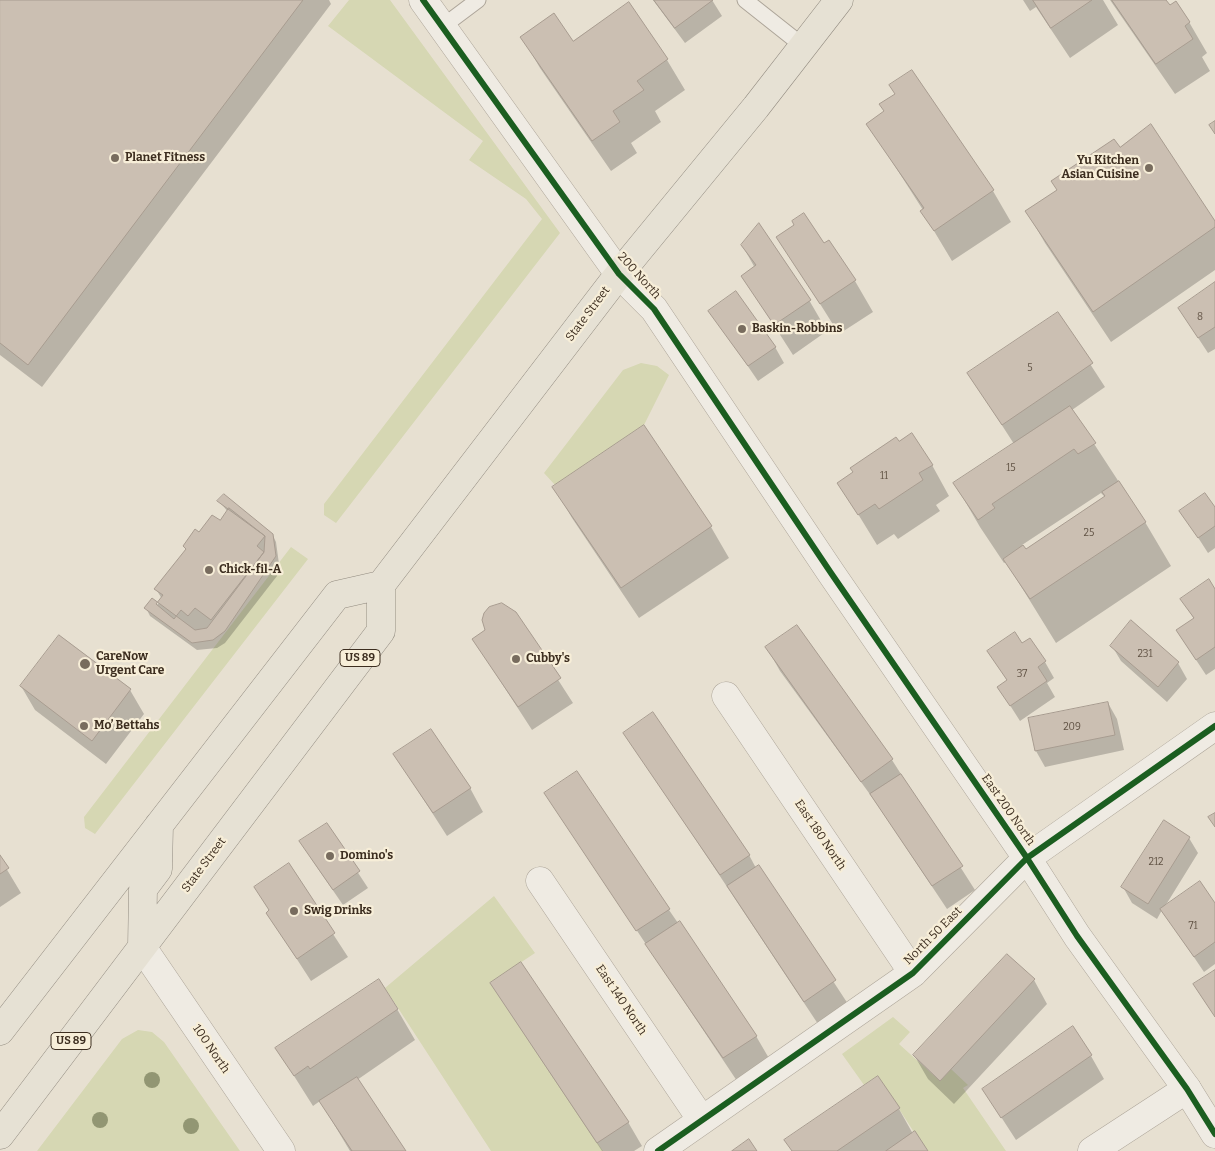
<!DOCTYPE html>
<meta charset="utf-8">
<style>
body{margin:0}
canvas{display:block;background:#e7e0d1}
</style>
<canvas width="1215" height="1151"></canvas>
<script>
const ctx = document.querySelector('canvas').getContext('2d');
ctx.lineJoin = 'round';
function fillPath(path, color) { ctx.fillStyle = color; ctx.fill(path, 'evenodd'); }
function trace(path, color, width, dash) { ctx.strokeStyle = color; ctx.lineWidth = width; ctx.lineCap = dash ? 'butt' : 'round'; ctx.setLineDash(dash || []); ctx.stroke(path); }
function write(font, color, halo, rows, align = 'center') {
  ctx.font = font + ' Bitter,serif'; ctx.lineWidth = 4.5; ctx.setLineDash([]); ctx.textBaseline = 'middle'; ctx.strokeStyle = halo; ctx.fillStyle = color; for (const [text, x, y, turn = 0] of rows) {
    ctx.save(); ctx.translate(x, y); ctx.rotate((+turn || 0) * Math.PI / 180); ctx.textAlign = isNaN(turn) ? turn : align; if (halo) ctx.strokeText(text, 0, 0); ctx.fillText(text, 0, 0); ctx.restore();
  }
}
fillPath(new Path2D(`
 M 349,0 L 390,0 L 560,233 L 336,523 L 324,515 L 324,504 L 542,219 L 526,199 L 469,160 L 483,141 L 328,26 Z
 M 641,363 L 657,366 L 669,375 L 644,425 L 555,485 L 544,473 L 623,370 Z
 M 291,547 L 308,559 L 95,834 L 85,828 L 84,817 Z
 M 494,896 L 535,953 L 490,983 L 603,1151 L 491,1151 L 385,988 Z
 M 893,1017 L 910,1032 L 899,1044 L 940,1081 L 951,1069 L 968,1085 L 963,1088 L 1006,1151 L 926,1151 L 878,1076 L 864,1085 L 842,1054 Z
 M 138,1030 L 152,1032 L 164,1042 L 240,1151 L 37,1151 L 122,1039 Z`), '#d6d7b3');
fillPath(new Path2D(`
 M 0,0 L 329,0 L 331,4 L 42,387 L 0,355 Z
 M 653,0 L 712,0 L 722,16 L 685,43 Z
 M 1023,0 L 1103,0 L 1118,25 L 1070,58 L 1036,7 L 1030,11 Z
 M 1110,0 L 1165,0 L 1169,7 L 1189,22 L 1207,53 L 1202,57 L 1210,71 L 1175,94 Z
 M 522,37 L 573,42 L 667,60 L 685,90 L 655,111 L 661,122 L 631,143 L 637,153 L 611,171 L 540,68 Z
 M 911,72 L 993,191 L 1011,222 L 952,261 L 922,211 L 923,210 L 868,124 L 885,112 Z
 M 1120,149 L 1215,223 L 1215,270 L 1111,342 L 1045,243 L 1027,212 Z
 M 778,237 L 824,245 L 855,281 L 873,312 L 839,334 Z
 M 742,245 L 809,300 L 827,331 L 793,355 L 743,277 L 755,268 Z
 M 1215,284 L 1215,349 L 1208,353 L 1189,324 Z
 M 710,311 L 775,347 L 784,363 L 758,381 Z
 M 1057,313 L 1105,387 L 1072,410 L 1145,522 L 1171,566 L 1056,643 L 1006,562 L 1004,563 L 980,527 L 955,484 L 1014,444 L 969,374 ZM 1101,493 L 1105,497 L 1026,551 L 1022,545 Z
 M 643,427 L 711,527 L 729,558 L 639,618 L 572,518 L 554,487 Z
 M 899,442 L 932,465 L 949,496 L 936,505 L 940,511 L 898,539 L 894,534 L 877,545 L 839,483 Z
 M 219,501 L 272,534 L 276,542 L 279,564 L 274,572 L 277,576 L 225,643 L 217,648 L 197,650 L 150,616 L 146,608 L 157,605 L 162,599 L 156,589 L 187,550 L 184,546 L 199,533 L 220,522 L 228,512 Z
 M 1215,510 L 1215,548 L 1208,553 L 1181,511 Z
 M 1215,591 L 1215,669 L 1206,675 L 1177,631 L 1194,619 L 1182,599 Z
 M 515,613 L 573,703 L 532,730 L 473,639 Z
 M 797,626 L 892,760 L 975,890 L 947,909 L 877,804 L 780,671 L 767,648 Z
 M 59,637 L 130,690 L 144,714 L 106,764 L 35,710 L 21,686 Z
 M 1022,645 L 1045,662 L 1054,678 L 1047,683 L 1055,697 L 1020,721 L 999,688 L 1008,682 L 989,651 Z
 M 1112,646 L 1178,663 L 1187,679 L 1167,702 L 1121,661 Z
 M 1108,703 L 1117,719 L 1124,750 L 1045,767 L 1036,751 L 1029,719 Z
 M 625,733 L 749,855 L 756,868 L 758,866 L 848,1004 L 818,1024 Z
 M 395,755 L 470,788 L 483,812 L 447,836 Z
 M 546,794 L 669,910 L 756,1036 L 770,1060 L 737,1081 Z
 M 326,824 L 368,888 L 343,905 L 310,857 Z
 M 1189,838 L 1198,853 L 1164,908 L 1215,906 L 1215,964 L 1204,972 L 1162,910 L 1157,919 L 1132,903 L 1123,887 Z
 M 0,858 L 21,893 L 0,907 Z
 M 288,865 L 348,957 L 311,981 L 267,913 Z
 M 1034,980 L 1047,1004 L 954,1104 L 928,1079 L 914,1055 Z
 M 491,984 L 628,1122 L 642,1146 L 634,1151 L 602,1151 Z
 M 397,1009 L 415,1040 L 357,1080 L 405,1151 L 350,1151 L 320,1101 L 313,1106 L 277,1049 Z
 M 1091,1056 L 1104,1079 L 1016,1140 L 983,1089 Z
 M 899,1109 L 913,1134 L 927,1151 L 792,1151 L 786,1140 Z`), '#0003');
const building = new Path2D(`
 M 0,0 L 303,0 L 28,365 L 0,343 Z
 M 654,0 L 713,0 L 675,28 Z
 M 1033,0 L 1092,0 L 1051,28 Z
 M 1112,0 L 1166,0 L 1170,5 L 1176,1 L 1190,22 L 1185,26 L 1193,39 L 1156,64 Z
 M 629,2 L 668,59 L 637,81 L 644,90 L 613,111 L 620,122 L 592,141 L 520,37 L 554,13 L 573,41 Z
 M 912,70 L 994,190 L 934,231 L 920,211 L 924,208 L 866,124 L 884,111 L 879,104 L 895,94 L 889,85 Z
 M 1215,121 L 1215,134 L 1209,125 Z
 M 1151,124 L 1215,221 L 1215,227 L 1093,312 L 1025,211 L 1057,190 L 1051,181 L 1114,139 L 1120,147 Z
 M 804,213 L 824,243 L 829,240 L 856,280 L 820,304 L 776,237 L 794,225 L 792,221 Z
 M 759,223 L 811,300 L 774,325 L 741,276 L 756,265 L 741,245 Z
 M 1215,282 L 1215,327 L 1198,338 L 1178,308 Z
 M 736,291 L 776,347 L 748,366 L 708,311 Z
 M 1058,312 L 1093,363 L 1002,425 L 967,373 Z
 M 1070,406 L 1096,443 L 1078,454 L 1074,449 L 992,504 L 995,508 L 978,520 L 953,483 Z
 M 644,425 L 712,526 L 621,588 L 552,487 Z
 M 912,433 L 933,465 L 919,473 L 923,480 L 879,509 L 875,504 L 858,515 L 837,483 L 853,472 L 850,468 L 896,437 L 899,441 Z
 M 1119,481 L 1146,522 L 1030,599 L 1003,559 L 1023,545 L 1026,549 L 1105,496 L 1102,492 Z
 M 1205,493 L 1215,507 L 1215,526 L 1198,538 L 1179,511 Z
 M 224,494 L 273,534 L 276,556 L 225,631 L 213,640 L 192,643 L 144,608 L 152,598 L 195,630 L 207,628 L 264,552 L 265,536 L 217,501 Z
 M 229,508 L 265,536 L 257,546 L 264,552 L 211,620 L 195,608 L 188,616 L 181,610 L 174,619 L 156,604 L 163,595 L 154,589 L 186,549 L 183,546 L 195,529 L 199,532 L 212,515 L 220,520 Z
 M 1209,579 L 1215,589 L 1215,647 L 1196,660 L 1176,630 L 1194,618 L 1180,599 Z
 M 502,603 L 516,612 L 561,678 L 518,707 L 472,639 L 485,630 L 482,620 L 484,613 L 489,607 Z
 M 1131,620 L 1179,662 L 1158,687 L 1110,646 Z
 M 797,625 L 893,759 L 861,782 L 765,647 Z
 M 1015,632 L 1022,643 L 1030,638 L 1046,661 L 1038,667 L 1047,681 L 1010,706 L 997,687 L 1007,680 L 987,651 Z
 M 59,635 L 131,689 L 92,741 L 20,686 Z
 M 1108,702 L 1115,735 L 1035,751 L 1028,718 Z
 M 653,712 L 750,855 L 720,875 L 623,733 Z
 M 431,729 L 471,788 L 433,813 L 393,754 Z
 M 577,771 L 670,909 L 636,931 L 544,793 Z
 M 901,774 L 963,866 L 932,886 L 870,794 Z
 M 1215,813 L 1215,827 L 1208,817 Z
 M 1164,820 L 1190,837 L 1148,904 L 1121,887 Z
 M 327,823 L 360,871 L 333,890 L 299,841 Z
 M 0,855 L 9,868 L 0,874 Z
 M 289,863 L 335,933 L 297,959 L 266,913 L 269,910 L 254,887 Z
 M 759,865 L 836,980 L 804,1002 L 727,886 Z
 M 1200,881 L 1215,903 L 1215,942 L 1194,957 L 1160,909 Z
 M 680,921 L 757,1036 L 723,1058 L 645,944 Z
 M 1007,954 L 1035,979 L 940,1081 L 913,1055 Z
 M 521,962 L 629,1122 L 597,1143 L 490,983 Z
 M 1215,970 L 1215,1017 L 1193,984 Z
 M 379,979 L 398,1009 L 310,1069 L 308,1066 L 294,1076 L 275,1048 Z
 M 1073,1026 L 1092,1055 L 1001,1118 L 982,1089 Z
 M 878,1076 L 900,1108 L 837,1151 L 792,1151 L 784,1140 Z
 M 357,1077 L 406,1151 L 352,1151 L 319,1101 Z
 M 915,1131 L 928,1151 L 886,1151 Z
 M 749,1139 L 757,1151 L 732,1151 Z`);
fillPath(building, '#cbbfb2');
trace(building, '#a89c90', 1);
const service = new Path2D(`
 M 745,0 L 803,46
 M 442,27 L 478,0`);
const minor = new Path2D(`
 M 726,696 L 913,973
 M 540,881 L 701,1119
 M 658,1151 L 913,973 L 1027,858 L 1215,726
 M 1092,1151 L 1187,1089`);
const tertiary = new Path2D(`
 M 423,0 L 619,274 L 654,309 L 831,573 L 1027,858 L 1077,936 L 1187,1089 L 1215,1134
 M 142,947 L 281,1151`);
const primary = new Path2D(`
 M 142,947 L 143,889 L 158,869 L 159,825
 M 0,1031 L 337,595 L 381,585
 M 0,1135 L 381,631 L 381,585 L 619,274 L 756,107 L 839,0`);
trace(service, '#ada599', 17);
trace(minor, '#ada599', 29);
trace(tertiary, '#ada599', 29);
trace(primary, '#928b80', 29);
trace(service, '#efebe3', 15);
trace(minor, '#efebe3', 28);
trace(tertiary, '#efebe3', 28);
trace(primary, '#e6e1d4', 28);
trace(new Path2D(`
 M 423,0 L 619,274 L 654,309 L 831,573 L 1027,858 L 1077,936 L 1187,1089 L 1215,1134
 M 658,1151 L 913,973 L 1027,858 L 1215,726`), '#1b5e20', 6);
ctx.fillStyle = '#929673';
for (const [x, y] of [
 [152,1080],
 [100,1120],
 [191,1126]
]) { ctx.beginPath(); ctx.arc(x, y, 8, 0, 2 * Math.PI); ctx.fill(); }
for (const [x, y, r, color] of [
 [115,158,5,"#786c5e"],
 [1149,168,5,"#786c5e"],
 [742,329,5,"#786c5e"],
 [209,570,5,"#786c5e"],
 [516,659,5,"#786c5e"],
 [85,664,6,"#786c5e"],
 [84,726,5,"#786c5e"],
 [330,856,5,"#786c5e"],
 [294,911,5,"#786c5e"]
]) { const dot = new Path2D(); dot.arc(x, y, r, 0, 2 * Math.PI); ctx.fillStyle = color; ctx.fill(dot); trace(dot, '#f7eed8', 2); }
write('10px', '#605244', null, [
 ["8",1200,317],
 ["5",1030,368],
 ["15",1011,468],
 ["11",884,476],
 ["25",1089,533],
 ["231",1145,654],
 ["37",1022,674],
 ["209",1072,727],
 ["212",1156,862],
 ["71",1193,926]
]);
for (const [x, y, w] of [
 [360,658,40],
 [71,1041,40]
]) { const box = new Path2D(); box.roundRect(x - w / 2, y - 8.5, w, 17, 4); ctx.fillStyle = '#f7eed8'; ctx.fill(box); trace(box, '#3d2e20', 1); }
write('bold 11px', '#3d2e20', null, [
 ["US 89",360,658],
 ["US 89",71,1041]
]);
write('bold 12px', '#3d2e20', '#f7eed8', [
 ["Planet Fitness",125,158],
 ["Yu Kitchen",1139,161,"right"],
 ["Asian Cuisine",1139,175,"right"],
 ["Baskin-Robbins",752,329],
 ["Chick-fil-A",219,570],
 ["CareNow",96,657],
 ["Urgent Care",96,671],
 ["Cubby's",526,659],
 ["Mo’ Bettahs",94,726],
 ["Domino's",340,856],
 ["Swig Drinks",304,911]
], 'left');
write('12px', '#3d2e20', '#f7eed8', [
 ["200 North",639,276,48],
 ["State Street",588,314,-53],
 ["East 200 North",1008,810,55],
 ["East 180 North",820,835,56],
 ["State Street",204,865,-53],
 ["North 50 East",933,936,-45],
 ["East 140 North",621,1000,56],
 ["100 North",211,1049,56]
]);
</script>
